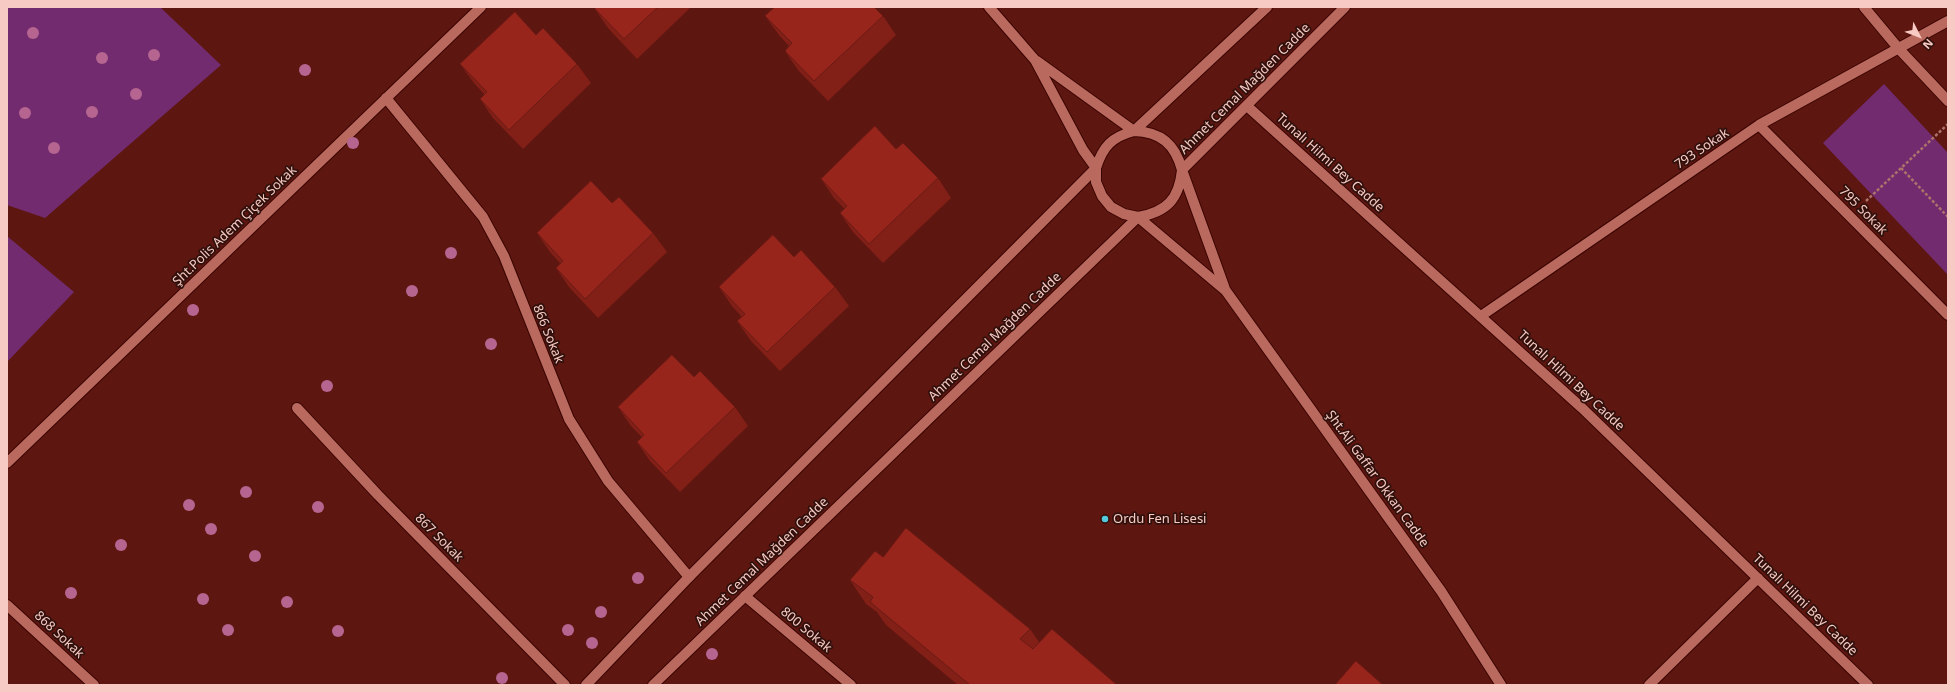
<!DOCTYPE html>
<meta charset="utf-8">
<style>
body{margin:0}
#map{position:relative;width:1955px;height:692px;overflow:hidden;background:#5e1610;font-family:"Noto Sans",sans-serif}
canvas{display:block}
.frame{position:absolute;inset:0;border:8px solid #f7cac3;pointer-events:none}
.north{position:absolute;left:1899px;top:16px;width:40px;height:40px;-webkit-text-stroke:3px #30100c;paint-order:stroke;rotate:132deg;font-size:11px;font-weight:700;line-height:16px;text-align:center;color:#f7cac3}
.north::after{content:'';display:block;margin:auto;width:14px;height:18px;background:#f7cac3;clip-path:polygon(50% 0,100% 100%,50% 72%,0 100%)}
</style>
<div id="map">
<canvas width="1955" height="692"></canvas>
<div class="frame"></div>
<div class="north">N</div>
</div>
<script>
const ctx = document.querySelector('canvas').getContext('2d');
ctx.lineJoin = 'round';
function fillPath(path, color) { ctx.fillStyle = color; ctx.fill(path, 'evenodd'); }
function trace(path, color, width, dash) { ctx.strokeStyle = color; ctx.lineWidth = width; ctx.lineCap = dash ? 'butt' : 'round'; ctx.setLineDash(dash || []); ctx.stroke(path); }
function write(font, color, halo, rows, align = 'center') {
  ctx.font = font + ' "Noto Sans",sans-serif'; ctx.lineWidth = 3.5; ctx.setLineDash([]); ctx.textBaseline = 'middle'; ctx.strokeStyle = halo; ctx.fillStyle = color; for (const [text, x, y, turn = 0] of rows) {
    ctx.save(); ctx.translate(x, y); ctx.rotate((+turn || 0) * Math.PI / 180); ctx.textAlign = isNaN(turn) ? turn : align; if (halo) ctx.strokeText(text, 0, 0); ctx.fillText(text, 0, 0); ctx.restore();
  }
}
fillPath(new Path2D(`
 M 7,7 L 160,7 L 221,65 L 45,218 L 7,205 Z
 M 1884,84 L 1948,153 L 1948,275 L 1823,143 Z
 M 7,236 L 74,292 L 7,362 Z`), '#722b6f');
const street = new Path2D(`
 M 1864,7 L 1899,49 L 1948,101
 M 386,98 L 483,217 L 504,256 L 569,419 L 608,481 L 689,577
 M 1247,106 L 1582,408 L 1868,685
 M 1759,125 L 1948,315
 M 1481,316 L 1759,125 L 1948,21
 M 297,408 L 378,495 L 565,685
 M 7,463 L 481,7
 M 745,596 L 851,685
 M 7,605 L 94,685
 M 1649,685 L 1758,578`);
const secondary = new Path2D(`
 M 989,7 L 1035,60 L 1083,150 L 1096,168 L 1096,182 L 1102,196 L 1111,207 L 1124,214 L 1138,217 L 1226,291 L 1441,591 L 1501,685
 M 1037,61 L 1134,131 C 1161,132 1175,144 1182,170 L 1225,289
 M 586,685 L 689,577 L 1096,168 C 1103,146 1112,137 1134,131 L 1267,7
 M 653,685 L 1138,217 C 1167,212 1179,199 1182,170 L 1345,7`);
trace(street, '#3a0402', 12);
trace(secondary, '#3a0402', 12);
trace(new Path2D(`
 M 1901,168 L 1948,217
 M 1866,201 L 1948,124`), '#ac726b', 2.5, [3, 2]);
trace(street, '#ba695e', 10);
trace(secondary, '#ba695e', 10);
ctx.fillStyle = '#b66590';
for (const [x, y] of [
 [33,33],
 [154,55],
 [102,58],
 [305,70],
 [136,94],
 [92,112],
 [25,113],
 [353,143],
 [54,148],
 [451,253],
 [412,291],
 [193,310],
 [491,344],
 [327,386],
 [246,492],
 [189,505],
 [318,507],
 [211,529],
 [121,545],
 [255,556],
 [638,578],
 [71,593],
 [203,599],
 [287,602],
 [601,612],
 [228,630],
 [568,630],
 [338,631],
 [592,643],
 [712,654],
 [502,678]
]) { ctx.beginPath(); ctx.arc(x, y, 6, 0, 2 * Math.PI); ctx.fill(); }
fillPath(new Path2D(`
 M 596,7 L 691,7 L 637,59 L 608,28 L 595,9 Z
 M 765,16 L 883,16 L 896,35 L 828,101 L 798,70 L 785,51 L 789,46 L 779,35 Z
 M 536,35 L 577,64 L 591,83 L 523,149 L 493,118 L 480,99 L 484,94 L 474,83 L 460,64 Z
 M 896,149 L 938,178 L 951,198 L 883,263 L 853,232 L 840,213 L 845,209 L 834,198 L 821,179 Z
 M 612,203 L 653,233 L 667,252 L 598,318 L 569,287 L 556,268 L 560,263 L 550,252 L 537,233 Z
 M 794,257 L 835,287 L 849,306 L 780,371 L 751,341 L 737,321 L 742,317 L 732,306 L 719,287 Z
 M 694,377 L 735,407 L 748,426 L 680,492 L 650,461 L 637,442 L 642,437 L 631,426 L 618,407 Z
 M 883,557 L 1030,629 L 1039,642 L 1117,685 L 958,685 L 886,625 L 877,612 L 866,604 L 850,580 Z`), '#822018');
const building = new Path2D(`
 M 596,7 L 658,7 L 624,39 L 595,9 Z
 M 775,7 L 874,7 L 883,16 L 814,81 L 785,51 L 792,43 L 765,16 Z
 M 515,12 L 536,35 L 543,28 L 577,64 L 509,130 L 480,99 L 487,92 L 460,64 Z
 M 875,126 L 896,149 L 903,143 L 938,178 L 869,244 L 840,213 L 847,206 L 821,179 Z
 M 591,181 L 612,203 L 619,197 L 653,233 L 585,299 L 556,268 L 563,261 L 537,233 Z
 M 773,235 L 794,257 L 801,250 L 835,287 L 767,352 L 737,321 L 745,314 L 719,287 Z
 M 672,355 L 694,377 L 700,371 L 735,407 L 666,473 L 637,442 L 644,435 L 618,407 Z
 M 906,528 L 1030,629 L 1020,639 L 1033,649 L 1052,629 L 1117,685 L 970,685 L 870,602 L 873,597 L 850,580 L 875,551 L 883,557 Z
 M 1356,661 L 1383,685 L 1335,685 Z`);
fillPath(building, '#97251c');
trace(building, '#6a1a14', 1);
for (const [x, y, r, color] of [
 [1105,519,4,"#54cadc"]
]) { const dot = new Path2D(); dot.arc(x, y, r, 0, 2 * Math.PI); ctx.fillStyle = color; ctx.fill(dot); trace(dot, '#30100c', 1.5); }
write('13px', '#f7cac3', '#30100c', [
 ["Ahmet Cemal Mağden Cadde",1245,89,-45],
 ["793 Sokak",1702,149,-34],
 ["Tunalı Hilmi Bey Cadde",1330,163,42],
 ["795 Sokak",1863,211,45],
 ["Şht.Polis Adem Çiçek Sokak",235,226,-44],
 ["866 Sokak",548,334,68],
 ["Ahmet Cemal Mağden Cadde",995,337,-44],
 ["Tunalı Hilmi Bey Cadde",1571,381,43],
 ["Şht.Ali Gaffar Okkan Cadde",1377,479,54],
 ["867 Sokak",439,538,45],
 ["Ahmet Cemal Mağden Cadde",762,562,-44],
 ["Tunalı Hilmi Bey Cadde",1805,605,44],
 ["800 Sokak",806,630,40],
 ["868 Sokak",59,635,43]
]);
write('13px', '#f7cac3', '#30100c', [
 ["Ordu Fen Lisesi",1113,519]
], 'left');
</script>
